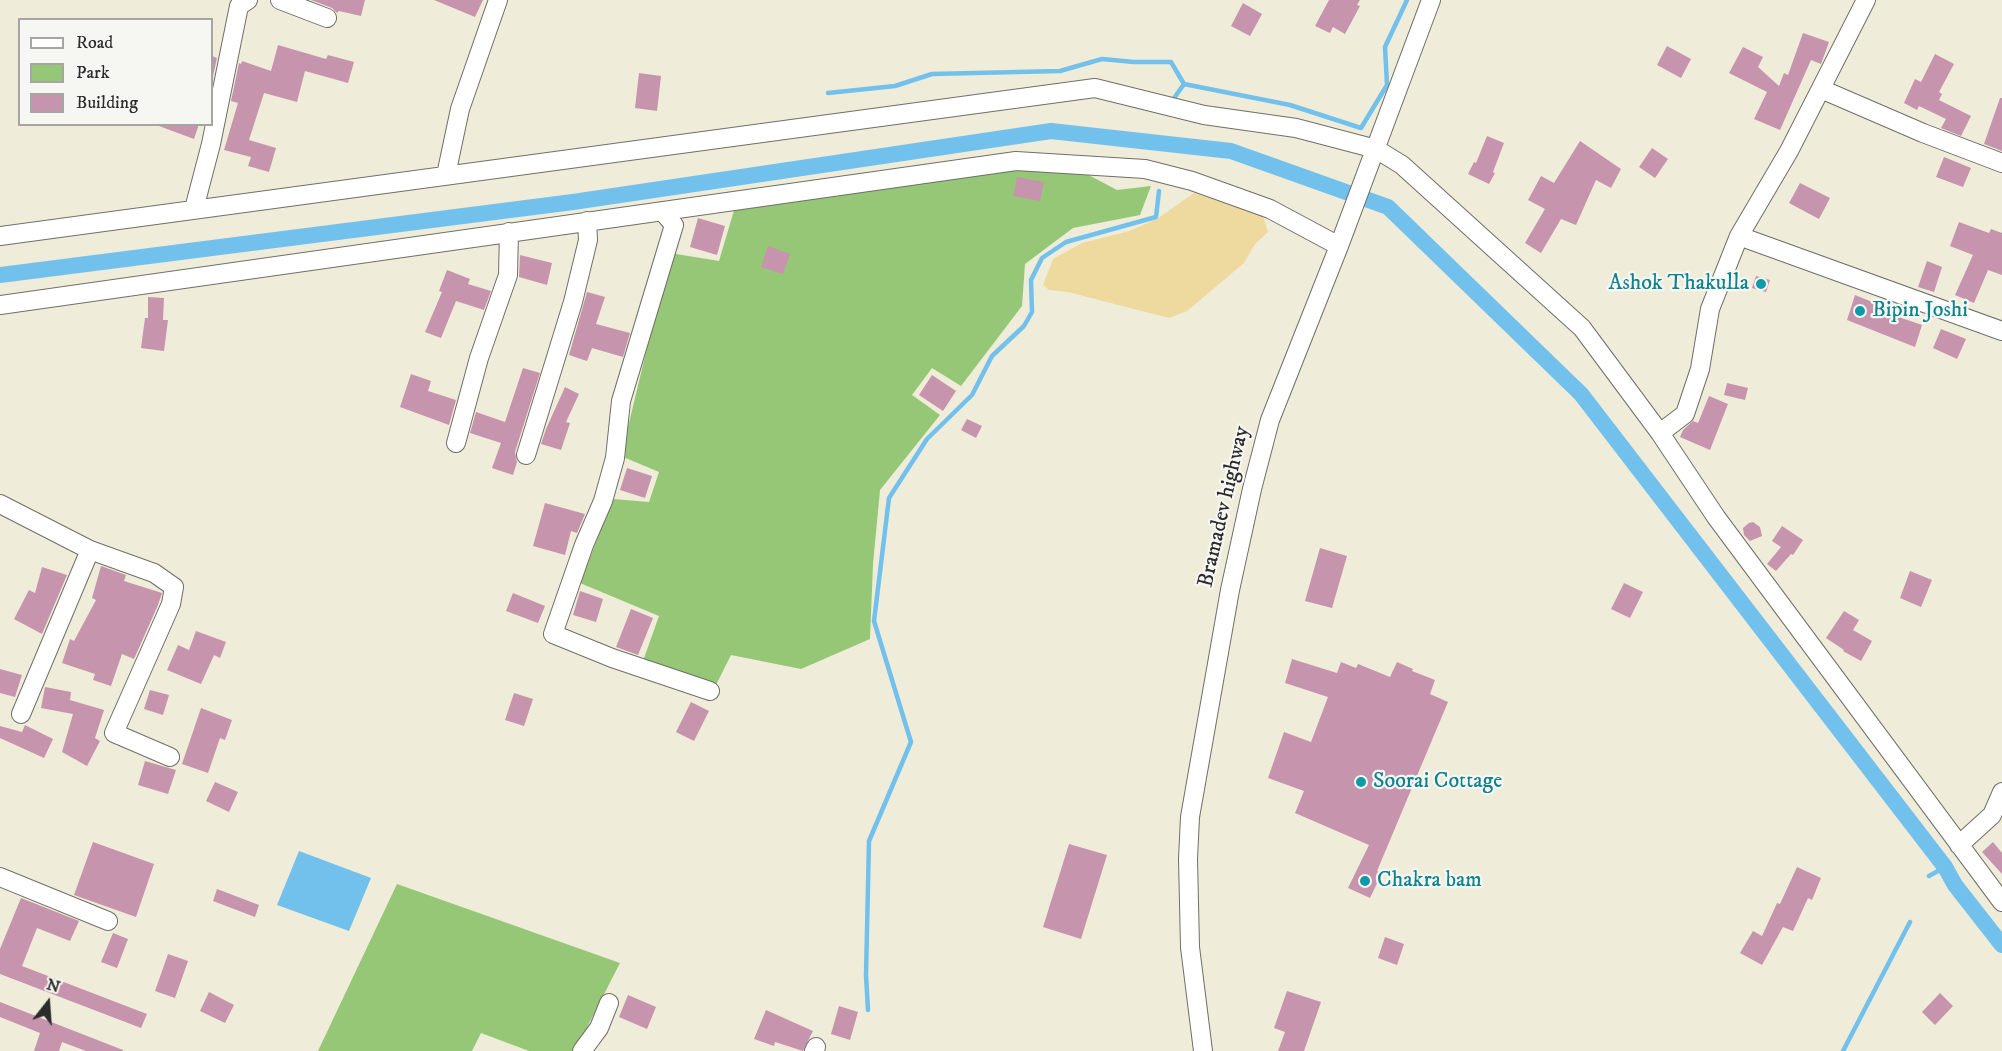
<!DOCTYPE html>
<style>
body{margin:0}
#map{position:relative;width:2002px;height:1051px;overflow:hidden;background:#efecd9;font-family:"IM FELL DW Pica",serif}
canvas{display:block}
.legend{position:absolute;left:18px;top:18px;width:195px;height:108px;box-sizing:border-box;background:#f6f6f2;border:2px solid #a5a5a2;margin:0;padding:8px 10px;list-style:none;font-size:18px;color:#2b2b2b}
.legend li{display:flex;align-items:center;gap:12px;height:30px}
.legend b{width:30px;border:2px solid #a5a5a2}
.north{position:absolute;left:18px;top:973px;width:60px;height:60px;-webkit-text-stroke:4px #f6f6f2;paint-order:stroke;rotate:17deg;font-size:16px;font-weight:700;line-height:24px;text-align:center;color:#2b2b2b}
.north::after{content:'';display:block;margin:auto;width:21px;height:27px;background:#2b2b2b;clip-path:polygon(50% 0,100% 100%,50% 72%,0 100%)}
</style>
<div id="map">
<canvas width="2002" height="1051"></canvas>
<ul class="legend">
<li><b style="height:8px;background:#fff"></b>Road</li>
<li><b style="height:16px;background:#95c777"></b>Park</li>
<li><b style="height:16px;background:#c794ae"></b>Building</li>
</ul>
<div class="north">N</div>
</div>
<script>
const ctx = document.querySelector('canvas').getContext('2d');
ctx.lineJoin = 'round';
function fillPath(path, color) { ctx.fillStyle = color; ctx.fill(path, 'evenodd'); }
function trace(path, color, width, dash) { ctx.strokeStyle = color; ctx.lineWidth = width; ctx.lineCap = dash ? 'butt' : 'round'; ctx.setLineDash(dash || []); ctx.stroke(path); }
function write(font, color, halo, rows, align = 'center') {
  ctx.font = font + ' "IM FELL DW Pica",serif'; ctx.lineWidth = 4.5; ctx.setLineDash([]); ctx.textBaseline = 'middle'; ctx.strokeStyle = halo; ctx.fillStyle = color; for (const [text, x, y, turn = 0] of rows) {
    ctx.save(); ctx.translate(x, y); ctx.rotate((+turn || 0) * Math.PI / 180); ctx.textAlign = isNaN(turn) ? turn : align; if (halo) ctx.strokeText(text, 0, 0); ctx.fillText(text, 0, 0); ctx.restore();
  }
}
fillPath(new Path2D(`
 M 1017,169 L 1081,171 L 1117,190 L 1151,186 L 1140,215 L 1073,228 L 1025,264 L 1022,306 L 961,386 L 932,368 L 912,395 L 940,415 L 880,490 L 873,564 L 870,639 L 801,669 L 731,655 L 714,689 L 643,661 L 659,616 L 580,583 L 613,499 L 649,502 L 659,472 L 621,456 L 670,253 L 719,261 L 735,207 Z
 M 397,884 L 620,963 L 575,1051 L 529,1051 L 481,1033 L 472,1051 L 318,1051 Z`), '#95c777');
fillPath(new Path2D(`
 M 1194,193 L 1263,216 L 1268,232 L 1255,244 L 1244,263 L 1187,311 L 1169,318 L 1068,292 L 1049,290 L 1043,285 L 1053,259 L 1082,243 L 1129,231 L 1157,219 Z`), '#eeda9e');
fillPath(new Path2D(`
 M 299,851 L 371,878 L 349,931 L 277,905 Z`), '#72c0ec');
trace(new Path2D(`
 M 1184,84 L 1290,105 L 1361,128 L 1387,85 L 1385,47 L 1407,0
 M 828,93 L 895,86 L 932,74 L 1060,71 L 1102,59 L 1134,62 L 1171,62 L 1184,84 L 1172,101
 M 1929,876 L 1945,867
 M 868,1010 L 866,975 L 869,841 L 911,742 L 874,621 L 889,498 L 927,439 L 972,395 L 992,356 L 1024,326 L 1032,312 L 1031,280 L 1042,258 L 1066,242 L 1156,217 L 1159,191
 M 1843,1051 L 1910,922`), '#72c0ec', 4.5);
trace(new Path2D(`
 M 0,275 L 573,202 L 1051,131 L 1231,151 L 1388,207 L 1581,394 L 1945,867 L 1955,885 L 2002,945`), '#72c0ec', 16);
fillPath(new Path2D(`
 M 311,0 L 365,0 L 361,16 L 339,11 L 337,13 L 332,8 Z
 M 434,0 L 483,0 L 475,17 Z
 M 1329,0 L 1360,0 L 1357,5 L 1360,6 L 1345,34 L 1333,27 L 1330,33 L 1315,26 Z
 M 1243,3 L 1262,14 L 1250,36 L 1231,26 Z
 M 1803,33 L 1829,42 L 1821,64 L 1811,60 L 1780,130 L 1754,119 L 1767,92 L 1729,73 L 1743,47 L 1763,57 L 1758,67 L 1779,86 L 1784,73 L 1788,75 Z
 M 278,45 L 326,59 L 328,55 L 354,62 L 348,83 L 305,71 L 297,102 L 264,93 L 249,140 L 276,148 L 269,172 L 248,166 L 251,157 L 224,150 L 238,103 L 231,101 L 239,63 L 241,64 L 242,61 L 271,71 Z
 M 1667,46 L 1691,59 L 1681,78 L 1657,65 Z
 M 1935,54 L 1954,64 L 1939,92 L 1942,94 L 1939,100 L 1971,116 L 1961,136 L 1941,128 L 1946,119 L 1919,106 L 1917,110 L 1904,103 L 1915,79 L 1921,82 Z
 M 212,56 L 217,58 L 213,76 L 212,75 Z
 M 639,73 L 661,76 L 657,111 L 635,108 Z
 M 2000,98 L 2002,98 L 2002,151 L 1984,144 Z
 M 159,124 L 199,124 L 194,139 L 159,126 Z
 M 1487,136 L 1504,143 L 1493,172 L 1495,173 L 1489,184 L 1468,174 L 1474,162 L 1476,163 Z
 M 1580,141 L 1621,169 L 1611,188 L 1596,180 L 1576,225 L 1561,219 L 1541,253 L 1525,243 L 1545,209 L 1528,200 L 1541,176 L 1554,183 Z
 M 1652,148 L 1668,159 L 1655,178 L 1639,167 Z
 M 1944,157 L 1971,168 L 1963,187 L 1936,177 Z
 M 1017,177 L 1044,182 L 1040,201 L 1013,196 Z
 M 1800,183 L 1830,198 L 1819,219 L 1789,203 Z
 M 698,218 L 725,226 L 717,255 L 690,247 Z
 M 1959,222 L 1989,233 L 1991,229 L 2002,233 L 2002,275 L 1988,270 L 1974,303 L 1955,295 L 1973,255 L 1950,246 Z
 M 768,246 L 790,254 L 783,274 L 761,267 Z
 M 520,255 L 552,263 L 547,285 L 519,277 Z
 M 1927,261 L 1942,267 L 1934,292 L 1918,287 Z
 M 447,270 L 470,279 L 468,284 L 491,291 L 484,310 L 456,301 L 441,338 L 425,332 L 442,292 L 439,291 Z
 M 1756,276 L 1770,280 L 1766,292 L 1752,288 Z
 M 587,292 L 605,297 L 596,324 L 630,333 L 623,357 L 592,348 L 587,361 L 569,355 Z
 M 1855,295 L 1892,310 L 1890,314 L 1922,325 L 1915,347 L 1847,320 Z
 M 148,297 L 164,298 L 163,320 L 168,320 L 164,351 L 141,348 L 145,318 L 148,318 Z
 M 1941,329 L 1966,339 L 1957,359 L 1933,348 Z
 M 523,368 L 540,373 L 515,452 L 517,462 L 513,475 L 492,468 L 501,443 L 470,433 L 476,412 L 505,422 Z
 M 411,374 L 431,381 L 428,391 L 456,400 L 449,425 L 400,407 Z
 M 932,375 L 956,391 L 943,411 L 919,395 Z
 M 1727,383 L 1748,388 L 1745,400 L 1724,395 Z
 M 565,387 L 579,394 L 566,422 L 570,423 L 561,450 L 541,444 L 546,429 Z
 M 1709,396 L 1728,404 L 1710,450 L 1680,437 L 1683,430 L 1693,421 L 1698,423 Z
 M 967,419 L 982,426 L 976,438 L 961,430 Z
 M 627,468 L 652,476 L 645,498 L 620,490 Z
 M 545,503 L 585,514 L 577,533 L 571,531 L 565,555 L 533,546 Z
 M 1753,522 L 1760,527 L 1762,536 L 1750,541 L 1744,535 L 1743,528 L 1749,523 Z
 M 1782,526 L 1803,540 L 1793,555 L 1791,554 L 1776,571 L 1767,564 L 1781,547 L 1772,541 Z
 M 1320,548 L 1347,556 L 1332,608 L 1305,601 Z
 M 101,566 L 126,575 L 124,581 L 162,593 L 158,605 L 134,659 L 122,654 L 111,686 L 93,680 L 95,674 L 62,663 L 70,639 L 74,641 L 96,600 L 92,598 Z
 M 42,567 L 67,575 L 42,634 L 14,619 L 29,590 L 35,593 Z
 M 1910,571 L 1932,580 L 1921,607 L 1900,598 Z
 M 1624,583 L 1643,592 L 1630,618 L 1611,609 Z
 M 580,591 L 603,599 L 596,622 L 573,615 Z
 M 513,593 L 545,606 L 538,623 L 506,611 Z
 M 631,609 L 653,618 L 638,655 L 616,647 Z
 M 1844,611 L 1859,620 L 1853,630 L 1872,641 L 1861,661 L 1843,651 L 1844,650 L 1826,638 Z
 M 196,631 L 226,642 L 220,658 L 214,655 L 201,684 L 167,670 L 178,645 L 189,650 Z
 M 1292,659 L 1337,673 L 1341,662 L 1356,668 L 1358,664 L 1390,677 L 1397,662 L 1413,669 L 1412,671 L 1435,680 L 1430,694 L 1448,702 L 1377,871 L 1382,873 L 1370,898 L 1348,888 L 1369,845 L 1295,813 L 1304,791 L 1268,778 L 1284,732 L 1311,742 L 1328,697 L 1285,683 Z
 M 0,669 L 22,675 L 15,697 L 0,693 Z
 M 45,687 L 71,692 L 70,700 L 104,710 L 95,738 L 100,741 L 87,766 L 62,752 L 73,714 L 41,708 Z
 M 150,690 L 169,695 L 163,715 L 144,709 Z
 M 514,693 L 533,699 L 524,726 L 505,720 Z
 M 691,702 L 709,711 L 694,741 L 676,732 Z
 M 201,708 L 232,720 L 225,740 L 220,738 L 208,773 L 182,764 Z
 M 25,725 L 53,739 L 44,758 L 0,738 L 0,726 L 22,732 Z
 M 145,761 L 176,770 L 168,794 L 138,785 Z
 M 215,782 L 238,792 L 229,812 L 206,801 Z
 M 93,842 L 154,864 L 136,917 L 74,895 Z
 M 1993,842 L 2002,853 L 2002,874 L 1982,852 Z
 M 1069,844 L 1107,855 L 1081,939 L 1043,927 Z
 M 1797,867 L 1821,878 L 1812,900 L 1808,898 L 1793,931 L 1783,927 L 1762,965 L 1740,953 L 1753,931 L 1762,936 L 1777,903 L 1780,904 Z
 M 217,889 L 259,905 L 255,917 L 213,901 Z
 M 21,898 L 79,921 L 70,941 L 37,928 L 22,966 L 147,1014 L 141,1028 L 0,974 L 0,949 Z
 M 113,933 L 128,939 L 117,968 L 101,962 Z
 M 1385,937 L 1404,944 L 1397,965 L 1378,958 Z
 M 168,954 L 188,961 L 175,998 L 155,991 Z
 M 1287,991 L 1321,1002 L 1304,1051 L 1278,1051 L 1285,1032 L 1274,1028 Z
 M 209,992 L 234,1005 L 225,1023 L 200,1011 Z
 M 1940,993 L 1953,1006 L 1935,1025 L 1922,1012 Z
 M 628,995 L 656,1007 L 647,1029 L 619,1017 Z
 M 0,1002 L 123,1050 L 123,1051 L 86,1051 L 62,1042 L 59,1051 L 34,1051 L 40,1033 L 0,1017 Z
 M 839,1006 L 858,1012 L 850,1040 L 831,1034 Z
 M 766,1010 L 813,1031 L 803,1051 L 775,1042 L 774,1046 L 754,1039 Z`), '#c794ae');
const minor = new Path2D(`
 M 280,0 L 327,18
 M 1821,89 L 1923,133 L 2002,163
 M 446,175 L 460,109 L 498,0
 M 194,209 L 211,144 L 239,6 L 248,0
 M 662,211 L 674,225 L 621,401 L 615,458 L 603,501 L 584,545 L 553,634 L 612,658 L 710,691
 M 0,236 L 1095,88 L 1204,115 L 1296,128 L 1376,149 L 1402,165 L 1582,328 L 1660,433 L 1716,517 L 2002,902
 M 1739,236 L 2002,331
 M 0,305 L 1016,161 L 1145,169 L 1192,181 L 1270,209 L 1339,246
 M 1660,433 L 1685,414 L 1700,369 L 1710,309 L 1739,236 L 1789,151 L 1866,0
 M 456,443 L 479,358 L 508,275 L 509,232
 M 526,455 L 573,302 L 588,240 L 587,221
 M 0,504 L 90,550 L 154,573 L 174,587 L 171,604 L 114,733 L 170,757
 M 21,714 L 90,550
 M 1959,845 L 1992,815 L 2002,792
 M 0,877 L 108,921
 M 582,1051 L 599,1028 L 609,1003
 M 814,1051 L 816,1047
 M 1203,1051 L 1190,947 L 1188,859 L 1190,817 L 1230,590 L 1252,489 L 1270,420 L 1339,246 L 1431,0`);
trace(minor, '#706f68', 20);
trace(minor, '#fff', 18);
for (const [x, y, r, color] of [
 [1761,284,6,"#0f9aa8"],
 [1860,311,6,"#0f9aa8"],
 [1361,782,6,"#0f9aa8"],
 [1365,881,6,"#0f9aa8"]
]) { const dot = new Path2D(); dot.arc(x, y, r, 0, 2 * Math.PI); ctx.fillStyle = color; ctx.fill(dot); trace(dot, '#f6f6f2', 2); }
write('22px', '#0d838f', '#f6f6f2', [
 ["Ashok Thakulla",1749,284,"right"],
 ["Bipin Joshi",1872,311],
 ["Soorai Cottage",1373,782],
 ["Chakra bam",1377,881]
], 'left');
write('22px', '#2b2b2b', '#f6f6f2', [
 ["Bramadev highway",1225,507,-77]
]);
</script>
